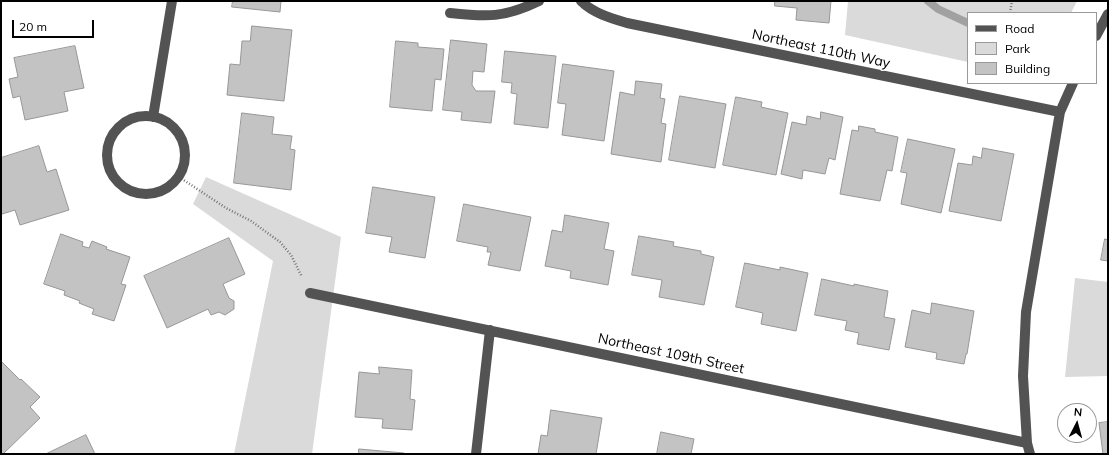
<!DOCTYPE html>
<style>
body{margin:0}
#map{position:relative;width:1109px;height:455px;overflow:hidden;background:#fff;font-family:Mulish,sans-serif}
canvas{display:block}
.frame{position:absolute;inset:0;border:2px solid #000;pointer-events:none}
.legend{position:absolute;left:967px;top:12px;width:130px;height:72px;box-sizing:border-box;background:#fff;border:1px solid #999;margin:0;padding:5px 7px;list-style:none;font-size:12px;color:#000}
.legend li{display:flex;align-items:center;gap:8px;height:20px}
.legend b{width:20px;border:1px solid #999}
.north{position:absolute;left:1057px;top:403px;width:40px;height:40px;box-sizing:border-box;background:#fff;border:1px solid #999;border-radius:50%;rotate:6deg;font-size:11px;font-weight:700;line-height:16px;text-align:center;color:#000}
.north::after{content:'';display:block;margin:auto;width:14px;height:18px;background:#000;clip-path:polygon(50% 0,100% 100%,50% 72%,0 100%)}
.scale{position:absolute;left:12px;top:20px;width:82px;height:18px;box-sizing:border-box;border:2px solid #000;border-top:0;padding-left:5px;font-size:12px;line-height:14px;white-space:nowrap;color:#000;-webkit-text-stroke:3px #fff;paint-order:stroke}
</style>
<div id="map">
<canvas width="1109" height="455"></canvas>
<div class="frame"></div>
<ul class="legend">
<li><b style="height:5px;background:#535353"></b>Road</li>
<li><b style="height:11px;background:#dadada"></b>Park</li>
<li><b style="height:11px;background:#c3c3c3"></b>Building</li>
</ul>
<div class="north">N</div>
<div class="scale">20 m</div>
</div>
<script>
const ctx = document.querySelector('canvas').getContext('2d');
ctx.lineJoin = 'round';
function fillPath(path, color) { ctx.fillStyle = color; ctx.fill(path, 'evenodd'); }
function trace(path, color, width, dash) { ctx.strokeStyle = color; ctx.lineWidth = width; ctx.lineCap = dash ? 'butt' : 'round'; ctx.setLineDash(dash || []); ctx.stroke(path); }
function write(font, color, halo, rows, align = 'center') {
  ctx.font = font + ' Mulish,sans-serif'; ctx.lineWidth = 3; ctx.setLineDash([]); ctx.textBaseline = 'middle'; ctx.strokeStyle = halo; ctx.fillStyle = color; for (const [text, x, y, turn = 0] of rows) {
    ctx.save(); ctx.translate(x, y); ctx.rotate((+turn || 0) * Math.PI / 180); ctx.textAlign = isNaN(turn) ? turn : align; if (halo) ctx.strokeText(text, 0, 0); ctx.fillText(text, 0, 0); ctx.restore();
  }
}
fillPath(new Path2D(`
 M 848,1 L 1077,1 L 1071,13 L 968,13 L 968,62 L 845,35 Z
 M 206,177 L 341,237 L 312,454 L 234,454 L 273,261 L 193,204 Z
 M 1075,278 L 1108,282 L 1108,376 L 1065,377 Z`), '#dadada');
trace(new Path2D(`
 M 928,1 L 938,9 L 968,23`), '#a1a1a1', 8);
const building = new Path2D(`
 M 233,1 L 281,1 L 280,12 L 232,7 Z
 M 775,1 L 831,1 L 829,23 L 796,20 L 797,8 L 775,6 Z
 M 252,26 L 292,30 L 284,101 L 227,95 L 230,64 L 240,65 L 242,41 L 250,41 Z
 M 451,40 L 487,44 L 484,72 L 473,71 L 472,85 L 476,91 L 495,91 L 491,123 L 461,120 L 462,112 L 443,110 Z
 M 396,41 L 418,43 L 418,47 L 444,49 L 441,80 L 435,79 L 432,111 L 390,107 Z
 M 75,46 L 84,88 L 64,92 L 68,111 L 25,120 L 20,96 L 13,98 L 9,79 L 18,77 L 14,58 Z
 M 505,51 L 556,56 L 548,128 L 514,124 L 517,94 L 511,93 L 512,83 L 502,82 Z
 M 563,64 L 614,71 L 604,141 L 562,135 L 566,104 L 558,103 Z
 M 636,81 L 662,84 L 660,98 L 665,99 L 661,123 L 666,124 L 661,162 L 611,154 L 620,92 L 634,95 Z
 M 680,96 L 726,104 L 715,168 L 669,160 Z
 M 736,97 L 762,102 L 761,107 L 788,113 L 776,175 L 723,165 Z
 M 821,112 L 843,117 L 835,160 L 829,158 L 825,174 L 803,170 L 802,179 L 781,174 L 792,122 L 806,125 L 807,116 L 820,119 Z
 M 242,113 L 274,117 L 272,134 L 292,136 L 290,149 L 295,150 L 291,190 L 234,183 Z
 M 859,126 L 875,129 L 875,132 L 898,137 L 892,171 L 887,170 L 880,201 L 840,194 L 852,130 L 858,131 Z
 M 908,139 L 955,149 L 941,213 L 901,204 L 907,173 L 901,172 Z
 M 39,146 L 47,172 L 56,169 L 69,210 L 20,225 L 15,210 L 2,214 L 1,211 L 1,158 Z
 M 983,148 L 1014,154 L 1001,221 L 949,211 L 958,163 L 972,165 L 973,156 L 981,158 Z
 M 373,187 L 435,197 L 425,258 L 389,252 L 392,237 L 366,233 Z
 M 464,204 L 531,217 L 520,271 L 488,265 L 491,252 L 487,252 L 488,247 L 457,241 Z
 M 565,215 L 609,223 L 604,249 L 614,251 L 608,285 L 570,278 L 571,271 L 545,266 L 552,230 L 562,232 Z
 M 61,234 L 83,242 L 82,246 L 89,248 L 92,241 L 107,247 L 106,249 L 130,257 L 121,284 L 126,285 L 114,321 L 92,314 L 94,309 L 79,303 L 80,301 L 64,295 L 65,291 L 44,284 Z
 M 639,236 L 674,242 L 673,246 L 701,251 L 701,254 L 714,257 L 704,305 L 659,297 L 662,280 L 632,275 Z
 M 229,238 L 245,274 L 223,284 L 229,298 L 234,301 L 234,309 L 225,315 L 219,312 L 211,315 L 208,309 L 167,328 L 144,276 Z
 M 1105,239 L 1108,240 L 1108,261 L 1101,260 Z
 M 745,263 L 780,270 L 780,267 L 808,273 L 796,331 L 761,324 L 763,313 L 736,307 Z
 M 822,279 L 854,286 L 854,284 L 888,291 L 884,317 L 895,319 L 889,350 L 857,344 L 859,333 L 845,330 L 847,321 L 815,315 Z
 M 932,303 L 974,311 L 967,354 L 966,354 L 964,364 L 936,359 L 937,353 L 905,347 L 912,310 L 930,314 Z
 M 1,361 L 20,380 L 21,379 L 40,397 L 30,407 L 40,418 L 3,454 L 1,453 Z
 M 379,367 L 412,370 L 410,399 L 415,400 L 412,430 L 382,428 L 383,419 L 355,417 L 359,372 L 379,374 Z
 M 551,410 L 602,418 L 596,454 L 538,454 L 541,435 L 547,436 Z
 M 1108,422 L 1108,454 L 1103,454 L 1099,423 Z
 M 661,432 L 694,439 L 691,454 L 657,454 Z
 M 86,435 L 95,454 L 46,454 Z
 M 359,449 L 404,453 L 404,454 L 359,454 Z`);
fillPath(building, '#c3c3c3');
trace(building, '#979797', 1);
trace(new Path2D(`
 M 1010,13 L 1012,1
 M 179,177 L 226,208 L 251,221 L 280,242 L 291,255 L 302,277`), '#757575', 2.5, [1, 2]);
trace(new Path2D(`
 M 581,1 C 593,13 610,18 627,23 L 1060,112
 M 450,13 C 487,17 504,18 539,1
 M 1096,36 L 1108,14
 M107 155a39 39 0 1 1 78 0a39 39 0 1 1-78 0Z
 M 153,117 L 172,1
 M 310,293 L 1027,443
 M 476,454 L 490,330
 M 1030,454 L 1027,443 L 1023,376 L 1026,312 L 1060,112 L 1073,83`), '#535353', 10);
write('14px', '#000', '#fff', [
 ["Northeast 110th Way",821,49,12],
 ["Northeast 109th Street",671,354,12]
]);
</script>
